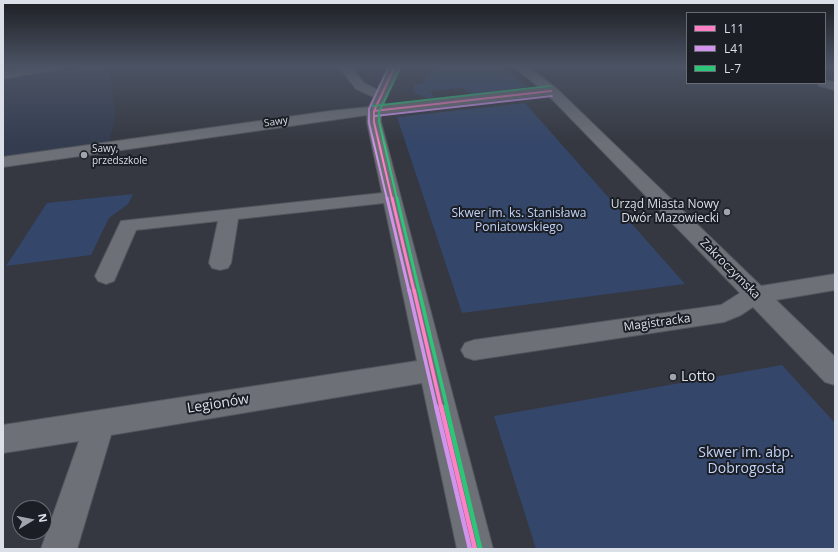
<!DOCTYPE html>
<meta charset="utf-8">
<style>
body{margin:0}
#map{position:relative;width:838px;height:552px;overflow:hidden;background:#353840;font-family:"Open Sans",sans-serif}
canvas{display:block}
.frame{position:absolute;inset:0;border:4px solid #dadfe8;pointer-events:none}
.legend{position:absolute;left:686px;top:12px;width:140px;height:72px;box-sizing:border-box;background:#1b1f25;border:1px solid #676c73;margin:0;padding:5px 7px;list-style:none;font-size:12px;color:#dadfe8}
.legend li{display:flex;align-items:center;gap:8px;height:20px}
.legend b{width:20px;border:1px solid #676c73}
.north{position:absolute;left:12px;top:500px;width:40px;height:40px;box-sizing:border-box;background:#1b1f25;border:1px solid #676c73;border-radius:50%;rotate:80deg;font-size:11px;font-weight:700;line-height:16px;text-align:center;color:#dadfe8}
.north::after{content:'';display:block;margin:auto;width:14px;height:18px;background:#a0a5ad;clip-path:polygon(50% 0,100% 100%,50% 72%,0 100%)}
</style>
<div id="map">
<canvas width="838" height="552"></canvas>
<div class="frame"></div>
<ul class="legend">
<li><b style="height:5px;background:#ff80c5"></b>L11</li>
<li><b style="height:5px;background:#d193ec"></b>L41</li>
<li><b style="height:5px;background:#2dc577"></b>L-7</li>
</ul>
<div class="north">N</div>
</div>
<script>
const ctx = document.querySelector('canvas').getContext('2d');
ctx.lineJoin = 'round';
function fillPath(path, color) { ctx.fillStyle = color; ctx.fill(path, 'evenodd'); }
function trace(path, color, width, dash) { ctx.strokeStyle = color; ctx.lineWidth = width; ctx.lineCap = dash ? 'butt' : 'round'; ctx.setLineDash(dash || []); ctx.stroke(path); }
function write(font, color, halo, rows, align = 'center') {
  ctx.font = font + ' "Open Sans",sans-serif'; ctx.lineWidth = 4; ctx.setLineDash([]); ctx.textBaseline = 'middle'; ctx.strokeStyle = halo; ctx.fillStyle = color; for (const [text, x, y, turn = 0] of rows) {
    ctx.save(); ctx.translate(x, y); ctx.rotate((+turn || 0) * Math.PI / 180); ctx.textAlign = isNaN(turn) ? turn : align; if (halo) ctx.strokeText(text, 0, 0); ctx.fillText(text, 0, 0); ctx.restore();
  }
}
fillPath(new Path2D(`
 M 90,66 L 109,66 L 115,113 L 116,113 L 109,143 L 3,159 L 3,80 Z`), '#343d50');
fillPath(new Path2D(`
 M 442,66 L 502,66 L 527,87 L 471,94 L 462,88 L 430,91 L 434,97 L 427,98 L 413,92 L 414,85 L 423,83 L 429,72 Z
 M 525,103 L 685,284 L 462,313 L 397,117 Z
 M 133,194 L 128,204 L 109,218 L 91,255 L 6,266 L 47,203 Z
 M 782,365 L 835,423 L 835,549 L 536,549 L 494,416 Z`), '#34466a');
const minor = new Path2D(`
 M 37,66 L 67,66 L 61,69 L 3,79 L 3,71 Z
 M 338,66 L 350,66 L 364,83 L 378,90 L 389,66 L 401,66 L 383,105 L 540,88 L 513,66 L 527,66 L 556,88 L 761,286 L 835,274 L 835,290 L 776,300 L 835,357 L 835,385 L 825,382 L 753,307 L 741,315 L 724,322 L 474,360 L 465,357 L 461,350 L 465,343 L 474,340 L 721,305 L 740,293 L 548,95 L 381,114 L 381,122 L 493,549 L 457,549 L 422,383 L 111,435 L 77,549 L 41,549 L 79,441 L 3,453 L 3,425 L 417,361 L 384,203 L 238,219 L 231,263 L 228,268 L 220,270 L 212,268 L 209,263 L 218,221 L 136,230 L 114,281 L 106,284 L 98,281 L 95,276 L 121,221 L 382,193 L 367,122 L 367,115 L 3,167 L 3,157 L 330,111 L 369,107 L 374,97 L 356,89 Z
 M 825,80 L 835,82 L 835,90 L 819,86 L 817,83 L 825,83 Z`);
trace(minor, '#53565d', 2);
fillPath(minor, '#6d7077');
trace(new Path2D(`
 M 374,111 L 551,91
 M 392,199 L 374,122 L 374,111 L 395,66`), '#ff80c5', 2);
trace(new Path2D(`
 M 392,198 L 414,291`), '#ff80c5', 3);
trace(new Path2D(`
 M 414,290 L 441,407`), '#ff80c5', 3.5);
trace(new Path2D(`
 M 441,406 L 475,549`), '#ff80c5', 4.5);
trace(new Path2D(`
 M 375,116 L 552,96
 M 387,199 L 369,123 L 369,109 L 389,66`), '#d193ec', 2);
trace(new Path2D(`
 M 387,198 L 409,291`), '#d193ec', 3);
trace(new Path2D(`
 M 409,290 L 436,407`), '#d193ec', 3.5);
trace(new Path2D(`
 M 436,406 L 470,549`), '#d193ec', 4.5);
trace(new Path2D(`
 M 373,106 L 550,86
 M 397,199 L 379,121 L 379,112 L 400,68`), '#2dc577', 2);
trace(new Path2D(`
 M 397,198 L 419,291`), '#2dc577', 3);
trace(new Path2D(`
 M 419,290 L 447,407`), '#2dc577', 3.5);
trace(new Path2D(`
 M 446,406 L 480,548`), '#2dc577', 4.5);
const sky = ctx.createLinearGradient(0, 0, 0, 144);
sky.addColorStop(0, '#1d1f23');
sky.addColorStop(0.46, '#4b5364');
sky.addColorStop(1, '#4b536400');
ctx.fillStyle = sky;
ctx.fillRect(0, 0, 838, 144);
for (const [x, y, r, color] of [
 [84,155,4,"#a0a5ad"],
 [727,212,4,"#a0a5ad"],
 [673,377,4,"#a0a5ad"]
]) { const dot = new Path2D(); dot.arc(x, y, r, 0, 2 * Math.PI); ctx.fillStyle = color; ctx.fill(dot); trace(dot, '#1b1f25', 1.5); }
write('10px', '#dadfe8', '#1b1f25', [
 ["Sawy",276,122,-8]
]);
write('10px', '#dadfe8', '#1b1f25', [
 ["Sawy,",92,149],
 ["przedszkole",92,161]
], 'left');
write('12px', '#dadfe8', '#1b1f25', [
 ["Urząd Miasta Nowy",719,205],
 ["Dwór Mazowiecki",719,219]
], 'right');
write('12px', '#c2d4f9', '#1b1f25', [
 ["Skwer im. ks. Stanisława",519,214],
 ["Poniatowskiego",519,228]
]);
write('12px', '#dadfe8', '#1b1f25', [
 ["Zakroczymska",730,269,45],
 ["Magistracka",657,323,-8]
]);
write('14px', '#dadfe8', '#1b1f25', [
 ["Lotto",681,377]
], 'left');
write('14px', '#dadfe8', '#1b1f25', [
 ["Legionów",218,404,-9]
]);
write('14px', '#c2d4f9', '#1b1f25', [
 ["Skwer im. abp.",746,453],
 ["Dobrogosta",746,469]
]);
</script>
